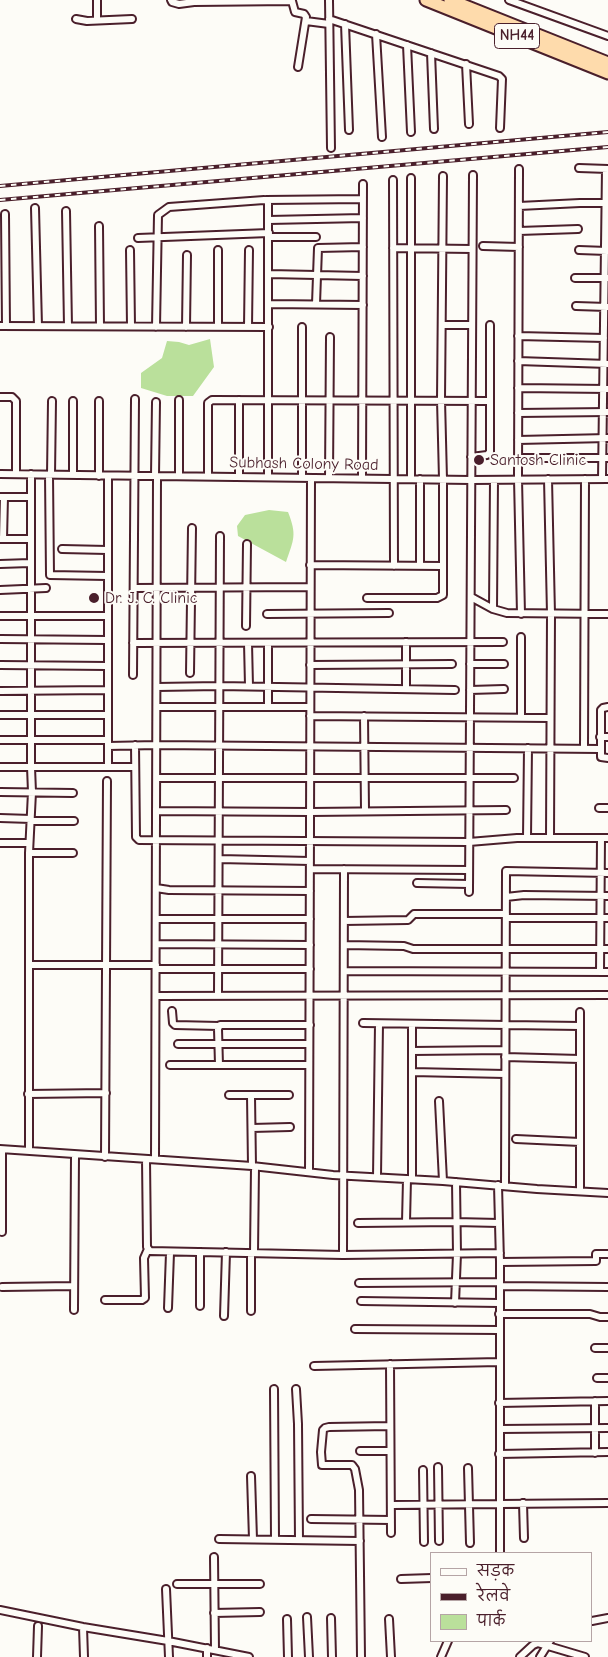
<!DOCTYPE html>
<meta charset="utf-8">
<style>
body{margin:0}
#map{position:relative;width:608px;height:1657px;overflow:hidden;background:#fdfcf7;font-family:"Comic Neue","Playpen Sans Deva",sans-serif}
canvas{display:block}
.legend{position:absolute;left:430px;top:1552px;width:162px;height:90px;box-sizing:border-box;background:#fdfcf7;border:1px solid #b5a4a5;margin:0;padding:6px 9px;list-style:none;font-size:15px;color:#4a1f2b}
.legend li{display:flex;align-items:center;gap:10px;height:25px}
.legend b{width:25px;border:1px solid #b5a4a5}
</style>
<div id="map">
<canvas width="608" height="1657"></canvas>
<ul class="legend">
<li><b style="height:6px;background:#fdfcf7"></b>सड़क</li>
<li><b style="height:6px;background:#4a1f2b"></b>रेलवे</li>
<li><b style="height:14px;background:#bae09b"></b>पार्क</li>
</ul>
</div>
<script>
const ctx = document.querySelector('canvas').getContext('2d');
ctx.lineJoin = 'round';
function fillPath(path, color) { ctx.fillStyle = color; ctx.fill(path, 'evenodd'); }
function trace(path, color, width, dash) { ctx.strokeStyle = color; ctx.lineWidth = width; ctx.lineCap = dash ? 'butt' : 'round'; ctx.setLineDash(dash || []); ctx.stroke(path); }
function write(font, color, halo, rows, align = 'center') {
  ctx.font = font + ' "Comic Neue",sans-serif'; ctx.lineWidth = 4; ctx.setLineDash([]); ctx.textBaseline = 'middle'; ctx.strokeStyle = halo; ctx.fillStyle = color; for (const [text, x, y, turn = 0] of rows) {
    ctx.save(); ctx.translate(x, y); ctx.rotate((+turn || 0) * Math.PI / 180); ctx.textAlign = isNaN(turn) ? turn : align; if (halo) ctx.strokeText(text, 0, 0); ctx.fillText(text, 0, 0); ctx.restore();
  }
}
fillPath(new Path2D(`
 M 210,339 L 214,367 L 193,396 L 167,396 L 141,388 L 141,373 L 162,358 L 167,341 L 179,342 L 189,345 Z
 M 269,510 L 288,512 C 297,535 294,539 286,562 L 238,536 L 237,526 L 245,515 Z`), '#bae09b');
const minor = new Path2D(`
 M 97,0 L 97,20
 M 171,0 L 172,2 L 179,4 L 194,2 L 292,1 L 295,12 L 304,14 L 306,17 L 298,67
 M 329,0 L 331,148
 M 509,0 L 608,36
 M 76,19 L 87,21 L 132,19
 M 329,19 L 499,76 L 502,79 L 500,128
 M 306,21 L 329,24
 M 345,24 L 349,130
 M 376,34 L 382,137
 M 407,45 L 411,132
 M 431,53 L 434,129
 M 466,64 L 469,124
 M 579,168 L 608,169
 M 519,169 L 518,479 L 521,614
 M 393,180 L 394,566
 M 266,200 L 363,199
 M 519,206 L 580,203 L 608,203
 M 35,208 L 38,326
 M 66,211 L 68,326
 M 5,214 L 6,326
 M 269,220 L 363,218
 M 99,226 L 100,326
 M 519,231 L 578,229
 M 269,237 L 316,237
 M 138,238 L 269,233
 M 483,246 L 519,247
 M 393,248 L 472,249
 M 130,250 L 131,326
 M 218,250 L 218,327
 M 579,250 L 607,251
 M 269,274 L 363,276
 M 575,278 L 607,278
 M 269,304 L 363,305
 M 316,304 L 318,248 L 363,247
 M 576,306 L 607,307
 M 442,325 L 472,325
 M 0,326 L 269,327
 M 156,327 L 158,215 L 169,207 L 264,200 L 268,201 L 268,477
 M 186,327 L 187,255
 M 248,327 L 249,250
 M 302,327 L 302,477
 M 518,336 L 604,338
 M 518,361 L 608,364
 M 518,388 L 608,389
 M 0,397 L 12,397 L 16,401 L 16,474
 M 179,400 L 179,476
 M 73,401 L 73,475
 M 518,413 L 608,412
 M 518,440 L 608,438
 M 471,457 L 487,455 L 490,452 L 490,325
 M 518,458 L 608,458
 M 0,474 L 471,480 L 608,479
 M 49,475 L 50,575 L 107,576
 M 51,475 L 52,401
 M 99,476 L 99,401
 M 108,476 L 108,767
 M 155,476 L 156,402
 M 208,476 L 208,403 L 212,400 L 489,401
 M 239,476 L 239,400
 M 329,478 L 330,337
 M 362,478 L 363,184
 M 411,479 L 411,178
 M 420,479 L 420,566
 M 548,479 L 551,614 L 550,838
 M 602,479 L 606,169
 M 1,497 L 30,497
 M 0,539 L 30,539
 M 3,539 L 4,497
 M 62,549 L 107,550
 M 0,564 L 30,563
 M 310,565 L 443,566
 M 134,588 L 310,587
 M 0,590 L 46,588
 M 471,597 L 493,609 L 507,613 L 608,614
 M 367,598 L 437,598 L 443,595 L 443,479 L 441,400 L 443,176
 M 493,609 L 494,480
 M 267,614 L 389,613
 M 0,616 L 107,616
 M 246,626 L 247,544
 M 0,639 L 107,640
 M 133,643 L 503,642
 M 248,643 L 249,686
 M 470,664 L 504,664
 M 0,665 L 107,666
 M 310,665 L 452,664
 M 190,673 L 192,528
 M 133,675 L 135,399
 M 157,687 L 219,686 L 455,690
 M 406,689 L 406,642
 M 470,690 L 504,689
 M 0,691 L 107,690
 M 157,707 L 310,707
 M 268,707 L 268,643
 M 608,707 L 603,708 L 601,710 L 601,757 L 608,758
 M 0,715 L 107,715
 M 310,716 L 550,718
 M 364,716 L 365,810
 M 521,717 L 521,637
 M 600,737 L 608,737
 M 0,740 L 108,740
 M 135,745 L 136,837 L 139,840 L 469,842 L 517,838 L 608,838
 M 108,746 L 157,745 L 600,749
 M 584,749 L 585,479
 M 0,767 L 135,767
 M 157,778 L 514,778
 M 0,792 L 73,793
 M 599,808 L 608,808
 M 156,811 L 310,812 L 506,810
 M 0,818 L 31,819
 M 31,821 L 74,821
 M 527,838 L 528,748
 M 0,843 L 29,843
 M 29,853 L 73,853
 M 219,859 L 310,861
 M 310,869 L 469,870
 M 417,883 L 469,884
 M 156,888 L 169,890 L 310,891
 M 469,892 L 473,175
 M 506,897 L 524,895 L 608,896
 M 506,918 L 608,918
 M 156,919 L 310,919
 M 344,921 L 408,920 L 414,914 L 506,914
 M 156,944 L 310,945
 M 344,945 L 404,946 L 413,949 L 608,949
 M 29,965 L 156,965
 M 156,969 L 310,969
 M 344,971 L 608,972
 M 600,972 L 601,838
 M 218,995 L 220,536
 M 156,996 L 608,995
 M 172,1011 L 173,1023 L 175,1025 L 219,1026
 M 363,1023 L 580,1026
 M 178,1044 L 309,1044
 M 412,1051 L 505,1050
 M 505,1057 L 580,1059
 M 170,1065 L 309,1065
 M 219,1065 L 218,1029 L 220,1025 L 310,1025
 M 412,1072 L 505,1074
 M 28,1094 L 106,1093
 M 229,1095 L 289,1095
 M 251,1096 L 252,1166
 M 439,1101 L 443,1181
 M 252,1128 L 290,1127
 M 516,1139 L 580,1142
 M 0,1149 L 252,1166 L 333,1175 L 443,1181 L 537,1189 L 608,1193
 M 2,1150 L 2,1232
 M 29,1151 L 29,853 L 32,792 L 31,767 L 31,474
 M 105,1157 L 107,781
 M 146,1159 L 147,1247 L 150,1251 L 343,1255 L 500,1253
 M 155,1159 L 157,476
 M 309,1172 L 311,478
 M 377,1177 L 379,1024
 M 412,1179 L 412,1024
 M 498,1185 L 500,1262 L 500,1553
 M 505,1186 L 506,871 L 608,873
 M 580,1191 L 580,1012
 M 406,1222 L 407,1179
 M 358,1223 L 455,1222 L 499,1223
 M 251,1253 L 251,1311
 M 254,1253 L 255,1167
 M 343,1255 L 344,869
 M 500,1262 L 596,1261 L 596,1254 L 608,1254
 M 359,1283 L 500,1282
 M 500,1286 L 608,1287
 M 2,1287 L 74,1286
 M 105,1300 L 142,1300 L 145,1298 L 144,1258 L 148,1249
 M 361,1301 L 499,1303
 M 455,1303 L 457,1254 L 456,1182
 M 200,1306 L 200,1252
 M 168,1308 L 170,1253
 M 74,1310 L 75,1155
 M 499,1314 L 590,1314 L 600,1317 L 608,1317
 M 224,1316 L 226,1252
 M 355,1329 L 499,1330
 M 595,1348 L 608,1348
 M 390,1364 L 391,1533
 M 314,1366 L 499,1362
 M 597,1378 L 608,1378
 M 274,1389 L 275,1540
 M 296,1389 L 298,1424 L 299,1540
 M 499,1403 L 608,1401
 M 500,1429 L 608,1428
 M 360,1451 L 390,1451
 M 595,1453 L 595,1401
 M 499,1454 L 608,1452
 M 438,1467 L 439,1541
 M 468,1468 L 470,1543
 M 423,1470 L 424,1542
 M 251,1476 L 253,1539
 M 523,1503 L 524,1538
 M 392,1505 L 608,1503
 M 311,1519 L 391,1520
 M 219,1539 L 360,1541
 M 214,1557 L 215,1650
 M 401,1579 L 432,1578
 M 177,1584 L 260,1584
 M 166,1589 L 169,1657
 M 0,1610 L 83,1627 L 168,1641 L 249,1657
 M 214,1613 L 260,1612
 M 307,1617 L 309,1657
 M 331,1618 L 332,1657
 M 287,1619 L 288,1657
 M 389,1619 L 391,1657
 M 592,1621 L 608,1618
 M 83,1627 L 84,1657
 M 207,1648 L 207,1657
 M 37,1657 L 38,1626
 M 361,1657 L 359,1490 L 355,1469 L 352,1465 L 322,1465 L 321,1452 L 323,1430 L 325,1428 L 329,1427 L 390,1426
 M 441,1657 L 448,1641
 M 520,1657 L 533,1645 L 538,1643 L 585,1657
 M 540,1657 L 550,1641`);
const trunk = new Path2D(`
 M 426,0 L 608,73
 M 450,0 L 608,63`);
trace(minor, '#4a1f2b', 10);
trace(trunk, '#4a1f2b', 15);
trace(minor, '#fdfcf7', 6);
trace(trunk, '#fedbac', 11);
const rail = new Path2D(`
 M 0,186 L 608,132
 M 0,200 L 608,147`);
trace(rail, '#4a1f2b', 4);
trace(rail, '#fdfcf7', 2, [5.5]);
for (const [x, y, r, color] of [
 [479,460,6,"#4a1f2b"],
 [94,598,6,"#4a1f2b"]
]) { const dot = new Path2D(); dot.arc(x, y, r, 0, 2 * Math.PI); ctx.fillStyle = color; ctx.fill(dot); trace(dot, '#fdfcf7', 2); }
for (const [x, y, w] of [
 [517,36,45]
]) { const box = new Path2D(); box.roundRect(x - w / 2, y - 12.5, w, 25, 4); ctx.fillStyle = '#fdfcf7'; ctx.fill(box); trace(box, '#4a1f2b', 1); }
write('bold 15px', '#4a1f2b', null, [
 ["NH44",517,36]
]);
write('16px', '#4a1f2b', '#fdfcf7', [
 ["Santosh Clinic",490,460],
 ["Dr. J. C. Clinic",105,598]
], 'left');
write('16px', '#4a1f2b', '#fdfcf7', [
 ["Subhash Colony Road",304,464,1]
]);
</script>
